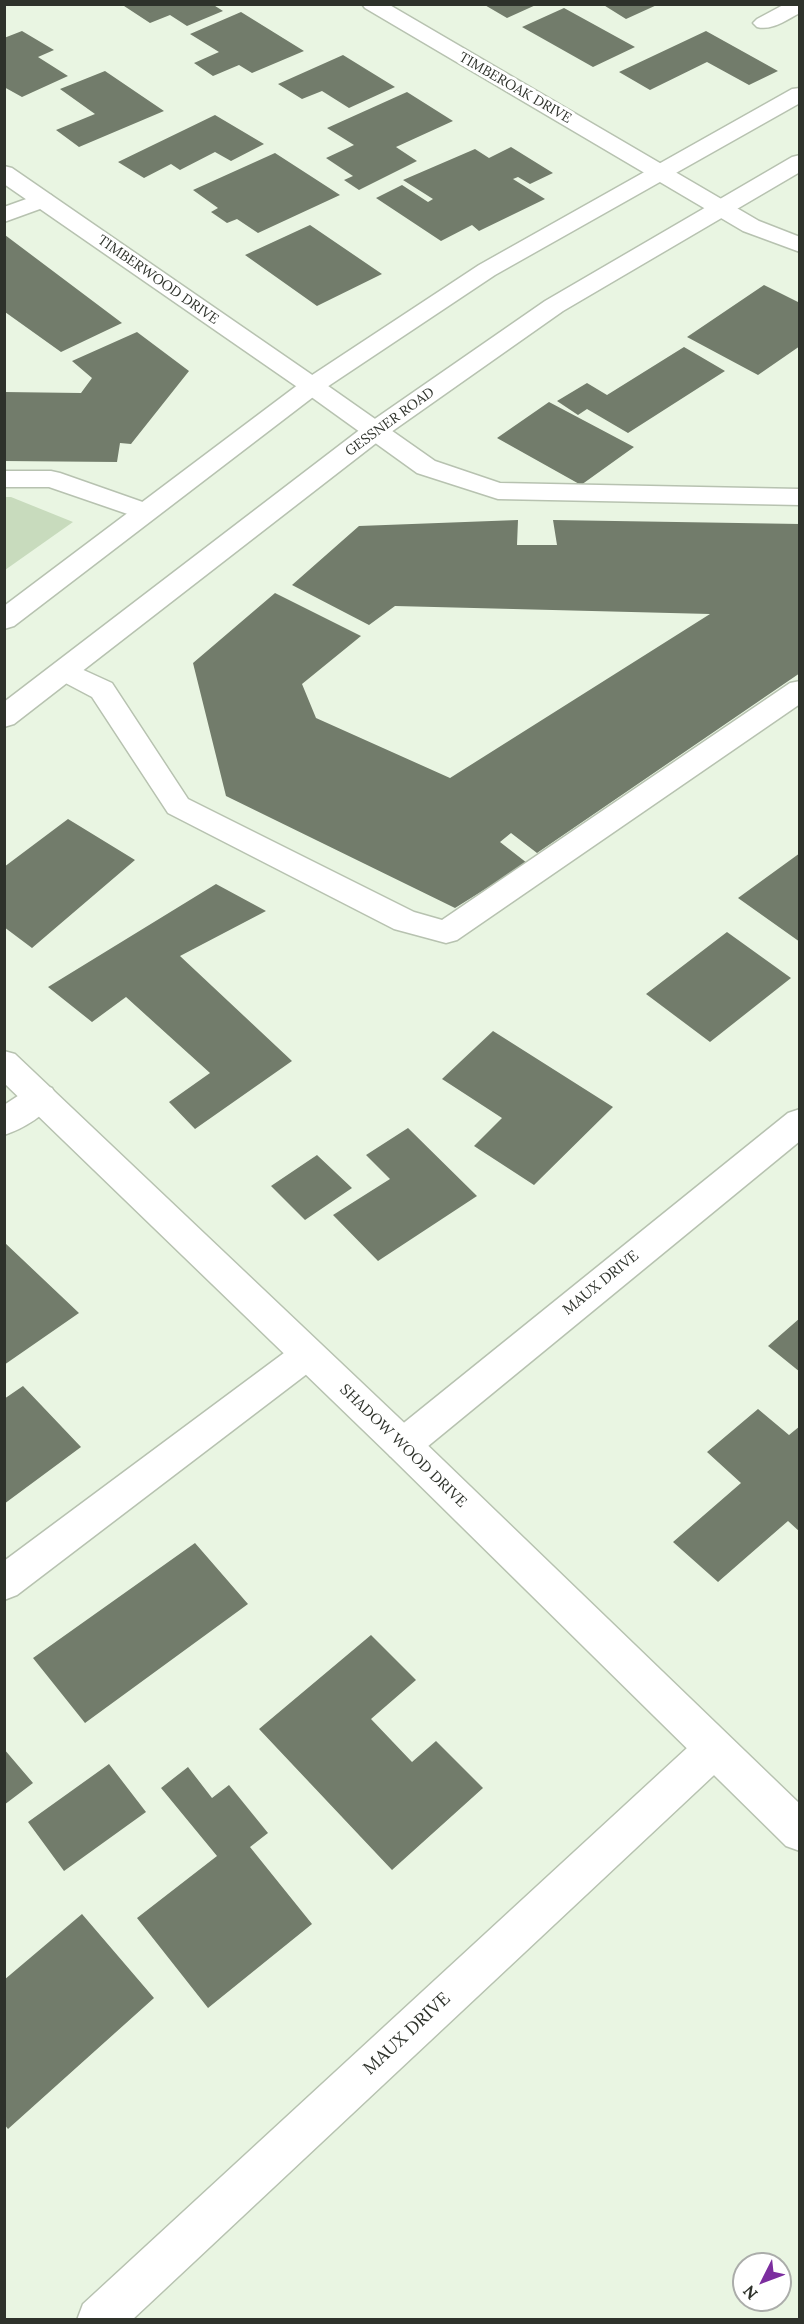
<!DOCTYPE html>
<style>
body{margin:0}
#map{position:relative;width:804px;height:2324px;overflow:hidden;background:#e9f5e2;font-family:Lora,serif}
canvas{display:block}
.frame{position:absolute;inset:0;border:6px solid #2e322b;pointer-events:none}
.north{position:absolute;left:732px;top:2252px;width:60px;height:60px;box-sizing:border-box;background:#fff;border:2px solid #abadaa;border-radius:50%;rotate:228deg;font-size:16px;font-weight:700;line-height:24px;text-align:center;color:#2e322b}
.north::after{content:'';display:block;margin:auto;width:21px;height:27px;background:#7c2e9f;clip-path:polygon(50% 0,100% 100%,50% 72%,0 100%)}
</style>
<div id="map">
<canvas width="804" height="2324"></canvas>
<div class="frame"></div>
<div class="north">N</div>
</div>
<script>
const ctx = document.querySelector('canvas').getContext('2d');
ctx.lineJoin = 'round';
function fillPath(path, color) { ctx.fillStyle = color; ctx.fill(path, 'evenodd'); }
function trace(path, color, width, dash) { ctx.strokeStyle = color; ctx.lineWidth = width; ctx.lineCap = dash ? 'butt' : 'round'; ctx.setLineDash(dash || []); ctx.stroke(path); }
function write(font, color, halo, rows, align = 'center') {
  ctx.font = font + ' Lora,serif'; ctx.lineWidth = 6; ctx.setLineDash([]); ctx.textBaseline = 'middle'; ctx.strokeStyle = halo; ctx.fillStyle = color; for (const [text, x, y, turn = 0] of rows) {
    ctx.save(); ctx.translate(x, y); ctx.rotate((+turn || 0) * Math.PI / 180); ctx.textAlign = isNaN(turn) ? turn : align; if (halo) ctx.strokeText(text, 0, 0); ctx.fillText(text, 0, 0); ctx.restore();
  }
}
fillPath(new Path2D(`
 M 5,497 L 11,497 L 73,522 L 5,570 Z`), '#c8dbbd');
fillPath(new Path2D(`
 M 121,4 L 212,4 L 223,11 L 187,26 L 170,15 L 150,23 Z
 M 483,4 L 538,4 L 507,18 Z
 M 602,4 L 659,4 L 626,19 Z
 M 564,8 L 635,47 L 593,67 L 522,27 Z
 M 241,12 L 304,51 L 252,73 L 239,65 L 213,76 L 194,63 L 219,52 L 190,34 Z
 M 22,31 L 54,50 L 38,57 L 68,76 L 22,97 L 4,87 L 4,38 Z
 M 706,31 L 778,71 L 749,85 L 707,62 L 650,90 L 619,72 Z
 M 343,55 L 395,87 L 349,108 L 322,91 L 302,99 L 278,84 Z
 M 105,71 L 164,111 L 79,147 L 56,130 L 95,114 L 60,89 Z
 M 407,92 L 453,121 L 396,147 L 417,161 L 359,190 L 344,180 L 353,176 L 326,158 L 354,145 L 327,128 Z
 M 215,115 L 264,144 L 231,161 L 215,152 L 180,170 L 171,164 L 144,178 L 118,162 Z
 M 511,147 L 553,173 L 530,184 L 518,177 L 513,179 L 545,199 L 479,231 L 472,225 L 441,241 L 376,198 L 402,185 L 428,202 L 433,199 L 403,180 L 475,149 L 489,158 Z
 M 275,153 L 340,195 L 258,233 L 237,219 L 227,223 L 211,212 L 218,208 L 193,190 Z
 M 310,225 L 382,274 L 317,306 L 245,255 Z
 M 5,235 L 122,323 L 61,352 L 5,312 Z
 M 764,285 L 800,303 L 800,346 L 758,375 L 687,337 Z
 M 137,332 L 189,371 L 131,444 L 120,443 L 117,462 L 4,461 L 4,392 L 81,393 L 92,378 L 72,361 Z
 M 684,347 L 725,371 L 628,433 L 587,409 L 578,415 L 557,401 L 587,383 L 607,395 Z
 M 549,402 L 634,447 L 581,485 L 497,438 Z
 M 518,520 L 517,545 L 557,545 L 553,520 L 800,524 L 800,673 L 537,853 L 511,833 L 500,842 L 527,863 L 455,908 L 226,796 L 193,663 L 275,593 L 361,636 L 302,684 L 316,718 L 450,778 L 710,614 L 395,606 L 369,625 L 292,585 L 359,526 Z
 M 68,819 L 135,860 L 32,948 L 4,927 L 4,867 Z
 M 800,853 L 800,942 L 738,898 Z
 M 216,884 L 266,911 L 180,956 L 292,1061 L 195,1129 L 169,1102 L 210,1073 L 126,997 L 92,1022 L 48,987 Z
 M 727,932 L 791,978 L 710,1042 L 646,994 Z
 M 493,1031 L 613,1107 L 534,1185 L 474,1146 L 502,1118 L 442,1079 Z
 M 408,1128 L 477,1196 L 378,1261 L 333,1215 L 390,1179 L 366,1155 Z
 M 317,1155 L 352,1188 L 305,1220 L 271,1186 Z
 M 4,1242 L 79,1313 L 4,1365 Z
 M 800,1318 L 800,1372 L 768,1346 Z
 M 23,1386 L 81,1447 L 4,1504 L 4,1399 Z
 M 758,1409 L 789,1435 L 800,1426 L 800,1532 L 788,1521 L 718,1582 L 673,1542 L 741,1483 L 707,1452 Z
 M 195,1543 L 248,1604 L 85,1723 L 33,1658 Z
 M 371,1635 L 416,1680 L 371,1719 L 412,1762 L 436,1741 L 483,1788 L 392,1870 L 259,1729 Z
 M 4,1749 L 33,1783 L 4,1805 Z
 M 109,1764 L 146,1812 L 64,1871 L 28,1822 Z
 M 188,1767 L 212,1798 L 229,1785 L 268,1833 L 250,1847 L 312,1924 L 208,2008 L 137,1918 L 217,1856 L 161,1788 Z
 M 82,1914 L 154,1998 L 8,2129 L 4,2124 L 4,1980 Z`), '#727c6b');
const service = new Path2D(`
 M 785,4 L 800,4 L 800,13 C 786,20 772,31 757,27 L 753,23 L 757,19 Z
 M 43,193 L 51,195 L 55,200 L 51,205 L 4,222 L 4,207 Z
 M 312,378 L 321,381 L 435,461 L 500,483 L 800,489 L 800,505 L 498,499 L 417,473 L 303,391 L 300,386 L 303,381 Z
 M 4,471 L 51,471 L 60,473 L 154,506 L 158,512 L 154,518 L 145,520 L 49,487 L 4,487 Z
 M 66,662 L 112,683 L 188,799 L 414,912 L 442,920 L 790,683 L 800,681 L 800,704 L 457,940 L 446,943 L 394,929 L 168,813 L 92,697 L 56,678 L 52,671 L 56,664 Z
 M 41,1084 L 52,1088 L 57,1097 C 48,1114 23,1129 4,1135 L 4,1105 L 30,1088 Z`);
const minor = new Path2D(`
 M 362,4 L 388,4 L 759,221 L 800,237 L 800,252 L 743,231 L 365,8 Z
 M 4,166 L 12,168 L 321,381 L 324,386 L 321,391 L 312,394 L 303,391 L 4,184 Z
 M 800,1109 L 800,1141 L 416,1456 L 403,1461 L 390,1456 L 385,1445 L 390,1434 L 788,1113 Z
 M 308,1339 L 320,1344 L 325,1354 L 320,1364 L 17,1595 L 4,1600 L 4,1561 L 296,1344 Z
 M 714,1731 L 728,1736 L 734,1749 L 728,1762 L 132,2320 L 77,2320 L 83,2304 L 700,1736 Z`);
const tertiary = new Path2D(`
 M 4,1051 L 15,1054 L 416,1434 L 800,1804 L 800,1851 L 786,1846 L 390,1456 L 4,1083 Z`);
const secondary = new Path2D(`
 M 800,88 L 800,103 L 495,275 L 321,391 L 14,626 L 4,629 L 4,606 L 303,381 L 479,265 L 792,89 Z
 M 800,155 L 800,172 L 563,311 L 384,437 L 14,724 L 4,727 L 4,702 L 366,425 L 545,301 L 792,157 Z`);
trace(service, '#b7c2b0', 3);
trace(minor, '#b7c2b0', 3);
trace(tertiary, '#b7c2b0', 3);
trace(secondary, '#b7c2b0', 3);
fillPath(service, '#fff');
fillPath(minor, '#fff');
fillPath(tertiary, '#fff');
fillPath(secondary, '#fff');
write('14px', '#2e322b', '#fff', [
 ["TIMBEROAK DRIVE",515,88,30],
 ["TIMBERWOOD DRIVE",158,280,35],
 ["GESSNER ROAD",390,422,-36]
]);
write('15px', '#2e322b', '#fff', [
 ["MAUX DRIVE",601,1283,-39],
 ["SHADOW WOOD DRIVE",403,1446,44]
]);
write('18px', '#2e322b', '#fff', [
 ["MAUX DRIVE",407,2034,-43]
]);
</script>
